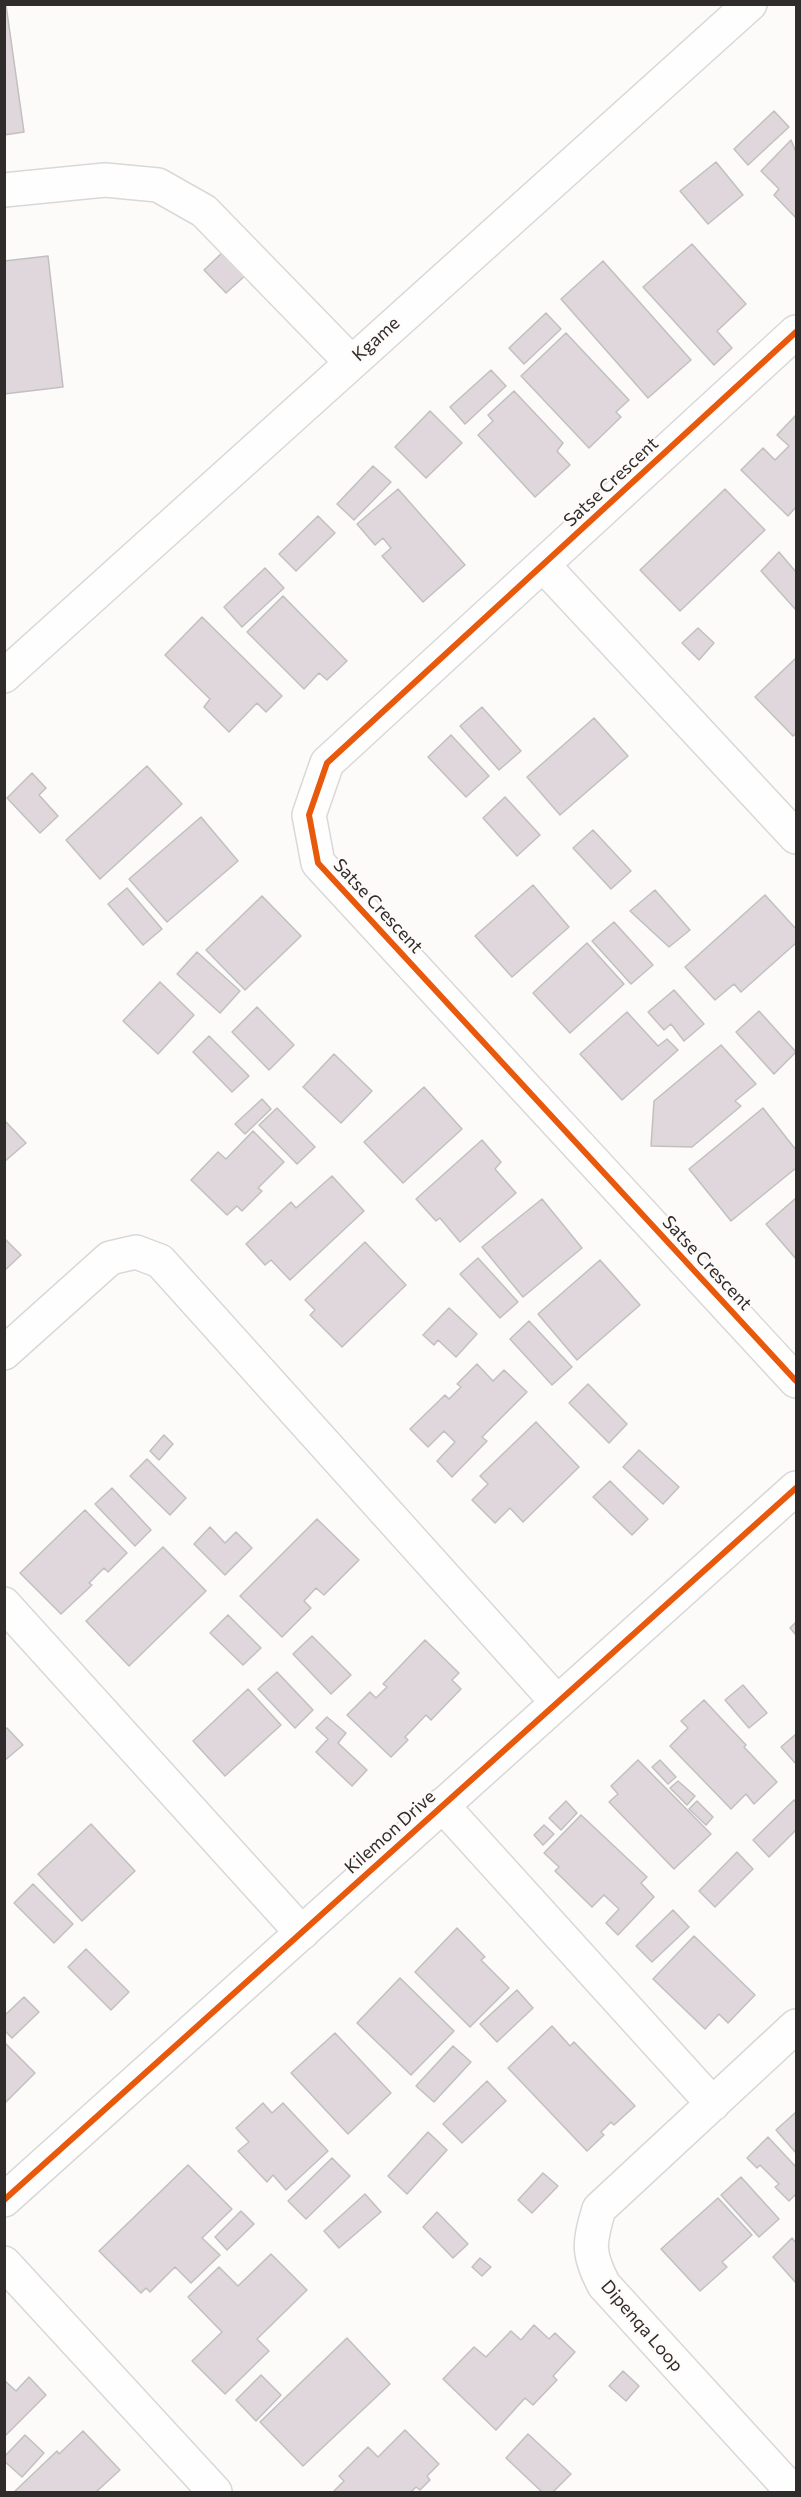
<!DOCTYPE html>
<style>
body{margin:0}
#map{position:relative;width:801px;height:2497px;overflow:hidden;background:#fdfbf9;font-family:Commissioner,sans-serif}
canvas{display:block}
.frame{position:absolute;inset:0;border:6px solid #2f2c2b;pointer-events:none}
</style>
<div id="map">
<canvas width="801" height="2497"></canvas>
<div class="frame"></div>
</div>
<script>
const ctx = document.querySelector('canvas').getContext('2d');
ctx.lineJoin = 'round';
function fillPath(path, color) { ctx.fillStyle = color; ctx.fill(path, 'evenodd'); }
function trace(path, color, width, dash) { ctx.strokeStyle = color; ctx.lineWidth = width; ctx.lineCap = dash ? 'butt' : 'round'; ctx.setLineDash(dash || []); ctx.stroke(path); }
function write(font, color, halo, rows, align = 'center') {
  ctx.font = font + ' Commissioner,sans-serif'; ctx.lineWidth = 4.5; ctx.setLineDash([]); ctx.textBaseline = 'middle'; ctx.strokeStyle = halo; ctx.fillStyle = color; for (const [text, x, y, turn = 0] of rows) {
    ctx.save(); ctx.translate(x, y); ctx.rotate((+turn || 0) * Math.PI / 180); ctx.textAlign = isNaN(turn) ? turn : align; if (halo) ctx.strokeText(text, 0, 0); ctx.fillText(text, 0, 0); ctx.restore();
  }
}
const building = new Path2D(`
 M 6,5 L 24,132 L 4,135 L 4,6 Z
 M 774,111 L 789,127 L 748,165 L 734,149 Z
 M 791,140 L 796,152 L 796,218 L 774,195 L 779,189 L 761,171 Z
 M 716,162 L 743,195 L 708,224 L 680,191 Z
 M 692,244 L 746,304 L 717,331 L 732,348 L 714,365 L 643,287 Z
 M 225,250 L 247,274 L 226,293 L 204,270 Z
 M 48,256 L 63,387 L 4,394 L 4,261 Z
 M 603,261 L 691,360 L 648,398 L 561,299 Z
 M 546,313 L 561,329 L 524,364 L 509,348 Z
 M 566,333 L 629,400 L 616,412 L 621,417 L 589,448 L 521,376 Z
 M 491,370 L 506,386 L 465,424 L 450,407 Z
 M 514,391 L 563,443 L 557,451 L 570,465 L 535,497 L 478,435 L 493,421 L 488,415 Z
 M 430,411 L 462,443 L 426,478 L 395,447 Z
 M 796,415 L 796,507 L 788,516 L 741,470 L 763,448 L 775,460 L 789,446 L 777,435 Z
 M 373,466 L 391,482 L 354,520 L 337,504 Z
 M 398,489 L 465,565 L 423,602 L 382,556 L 391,548 L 383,538 L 375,545 L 357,524 Z
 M 725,489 L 765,530 L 680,611 L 640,570 Z
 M 318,516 L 335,533 L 296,571 L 279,554 Z
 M 779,552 L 796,572 L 796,610 L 761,571 Z
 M 265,568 L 284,588 L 242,627 L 224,607 Z
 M 283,596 L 347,661 L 327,680 L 319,673 L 304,689 L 247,632 Z
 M 202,617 L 282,696 L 266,712 L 257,703 L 229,732 L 204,707 L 210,699 L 165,655 Z
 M 698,628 L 714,643 L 699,660 L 682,643 Z
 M 796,658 L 796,733 L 793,736 L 755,697 Z
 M 482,707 L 521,751 L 499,770 L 460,726 Z
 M 594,718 L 628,756 L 560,815 L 527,777 Z
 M 451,735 L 489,776 L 466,797 L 428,757 Z
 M 147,766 L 182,804 L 100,879 L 66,840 Z
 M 32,773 L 46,788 L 39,795 L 58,816 L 40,833 L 7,798 Z
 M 505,797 L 540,835 L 517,856 L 483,818 Z
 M 201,817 L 238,861 L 167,922 L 129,879 Z
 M 593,830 L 631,871 L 611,889 L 573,848 Z
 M 533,885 L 569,927 L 512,977 L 475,936 Z
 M 127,888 L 162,929 L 143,945 L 108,904 Z
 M 655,890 L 690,930 L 669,947 L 630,911 Z
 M 765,895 L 796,929 L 796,943 L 741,992 L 734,984 L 715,1000 L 685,967 Z
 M 262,896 L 301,936 L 245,990 L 206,950 Z
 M 614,922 L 653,965 L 631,984 L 592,941 Z
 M 587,943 L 624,984 L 570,1033 L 533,993 Z
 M 197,952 L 240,991 L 220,1013 L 177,974 Z
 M 160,982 L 194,1015 L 158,1054 L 123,1021 Z
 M 674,990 L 704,1024 L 684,1041 L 671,1024 L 664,1030 L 648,1012 Z
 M 257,1007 L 294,1045 L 269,1070 L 232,1032 Z
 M 759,1011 L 796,1052 L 774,1074 L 736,1032 Z
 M 627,1012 L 658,1046 L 667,1039 L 678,1050 L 622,1100 L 580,1054 Z
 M 209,1036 L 249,1076 L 232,1092 L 193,1052 Z
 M 721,1045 L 756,1084 L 735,1101 L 741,1106 L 692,1147 L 651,1146 L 654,1101 Z
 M 334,1054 L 372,1091 L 341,1123 L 303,1087 Z
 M 424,1087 L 462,1129 L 403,1183 L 364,1142 Z
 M 262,1099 L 271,1109 L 245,1134 L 235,1124 Z
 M 277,1108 L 315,1147 L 297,1164 L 259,1125 Z
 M 763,1108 L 796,1150 L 796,1168 L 731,1221 L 689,1169 Z
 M 6,1122 L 26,1143 L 4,1162 L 4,1124 Z
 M 253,1131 L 284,1162 L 258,1188 L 262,1191 L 242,1211 L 237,1206 L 227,1215 L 191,1180 L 218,1152 L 226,1159 Z
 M 482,1140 L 501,1162 L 495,1169 L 516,1193 L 460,1242 L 440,1218 L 436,1221 L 416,1199 Z
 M 332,1176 L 364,1211 L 290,1280 L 271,1260 L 265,1265 L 246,1244 L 291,1202 L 296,1208 Z
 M 796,1198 L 796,1259 L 766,1224 Z
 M 542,1199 L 582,1248 L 523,1297 L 482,1247 Z
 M 4,1238 L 21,1255 L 4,1271 Z
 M 365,1242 L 406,1285 L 342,1347 L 310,1315 L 315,1310 L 305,1300 Z
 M 478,1258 L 518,1302 L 500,1318 L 460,1274 Z
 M 600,1260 L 640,1305 L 577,1360 L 538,1314 Z
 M 449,1308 L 477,1334 L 456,1357 L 438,1340 L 434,1345 L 423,1335 Z
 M 529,1321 L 572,1367 L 552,1385 L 510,1339 Z
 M 477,1364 L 493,1381 L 504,1370 L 527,1392 L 482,1437 L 487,1441 L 452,1477 L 437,1461 L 455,1442 L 444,1431 L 428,1447 L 410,1429 L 445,1395 L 449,1399 L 461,1387 L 457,1384 Z
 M 588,1384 L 627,1424 L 609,1443 L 569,1403 Z
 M 536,1422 L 579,1467 L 523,1522 L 510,1508 L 495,1523 L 472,1500 L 488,1484 L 480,1476 Z
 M 164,1435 L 173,1444 L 159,1460 L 150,1451 Z
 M 639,1450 L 679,1487 L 663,1504 L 623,1467 Z
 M 147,1459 L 186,1498 L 170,1515 L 130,1476 Z
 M 610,1481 L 648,1519 L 632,1535 L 593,1497 Z
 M 112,1488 L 151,1530 L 135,1546 L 95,1504 Z
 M 85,1510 L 127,1553 L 108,1572 L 104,1568 L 89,1583 L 92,1585 L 61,1614 L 20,1573 Z
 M 317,1519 L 359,1560 L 324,1595 L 316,1588 L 304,1601 L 311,1608 L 282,1637 L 240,1596 Z
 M 210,1527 L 225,1543 L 236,1532 L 252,1548 L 225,1575 L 194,1544 Z
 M 163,1547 L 206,1591 L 129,1666 L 86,1621 Z
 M 228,1615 L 261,1648 L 243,1665 L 210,1633 Z
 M 796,1622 L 796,1635 L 790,1628 Z
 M 312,1636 L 351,1675 L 331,1694 L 293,1654 Z
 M 425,1640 L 459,1673 L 452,1680 L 461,1689 L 431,1720 L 426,1715 L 405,1737 L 408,1740 L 391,1757 L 347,1715 L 370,1692 L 376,1698 L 387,1687 L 383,1684 Z
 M 277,1672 L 313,1710 L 295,1728 L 258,1689 Z
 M 743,1685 L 767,1713 L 749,1728 L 725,1700 Z
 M 248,1689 L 281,1725 L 225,1776 L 193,1741 Z
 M 704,1700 L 746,1745 L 744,1747 L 777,1782 L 754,1804 L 746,1794 L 731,1809 L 670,1746 L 688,1728 L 681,1721 Z
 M 327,1717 L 346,1733 L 338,1743 L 367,1770 L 352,1786 L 316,1752 L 328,1739 L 316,1728 Z
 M 7,1728 L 23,1745 L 4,1761 L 4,1730 Z
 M 796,1734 L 796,1764 L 781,1747 Z
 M 638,1760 L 711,1834 L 674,1869 L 609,1802 L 618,1794 L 611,1786 Z
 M 660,1760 L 676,1777 L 668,1784 L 652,1767 Z
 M 678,1781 L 695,1796 L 687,1805 L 670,1788 Z
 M 794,1800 L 796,1802 L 796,1830 L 769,1857 L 753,1840 Z
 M 566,1801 L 577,1813 L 561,1830 L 549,1818 Z
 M 697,1801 L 713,1817 L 706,1825 L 689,1809 Z
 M 581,1815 L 647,1877 L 641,1883 L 654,1897 L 618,1935 L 606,1923 L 619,1909 L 604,1895 L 592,1907 L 555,1871 L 559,1867 L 544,1853 Z
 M 91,1824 L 135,1871 L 82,1921 L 38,1874 Z
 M 544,1825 L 554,1834 L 543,1845 L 534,1835 Z
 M 737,1852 L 753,1869 L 715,1907 L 699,1891 Z
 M 33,1884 L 73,1924 L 54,1943 L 14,1903 Z
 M 673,1910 L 689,1927 L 652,1962 L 636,1946 Z
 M 457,1928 L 485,1957 L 481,1960 L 509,1988 L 470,2027 L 415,1972 Z
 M 694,1936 L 755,1995 L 728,2023 L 719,2014 L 705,2029 L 653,1979 Z
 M 86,1949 L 129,1992 L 111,2010 L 68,1967 Z
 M 400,1978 L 454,2031 L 411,2075 L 357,2023 Z
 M 517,1990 L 533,2008 L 497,2042 L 480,2024 Z
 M 24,1997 L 39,2012 L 12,2038 L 4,2030 L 4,2016 Z
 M 552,2026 L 570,2046 L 574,2042 L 635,2106 L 614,2125 L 611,2122 L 601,2132 L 604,2135 L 587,2151 L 508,2068 Z
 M 335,2033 L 391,2093 L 348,2134 L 291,2073 Z
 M 4,2042 L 35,2073 L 4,2104 Z
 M 453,2046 L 471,2062 L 434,2102 L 416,2086 Z
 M 487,2081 L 506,2101 L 462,2143 L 443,2124 Z
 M 263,2103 L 272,2113 L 283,2103 L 328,2151 L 286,2190 L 273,2175 L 267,2182 L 238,2151 L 249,2142 L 236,2128 Z
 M 796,2112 L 796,2153 L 776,2130 Z
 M 428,2132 L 447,2150 L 407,2194 L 388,2176 Z
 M 768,2137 L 796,2167 L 796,2194 L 789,2201 L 775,2187 L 779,2184 L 760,2165 L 757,2168 L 747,2158 Z
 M 332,2158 L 350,2176 L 306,2219 L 288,2201 Z
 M 188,2165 L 232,2209 L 202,2238 L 220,2255 L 191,2283 L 175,2267 L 150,2292 L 146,2288 L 141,2293 L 99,2251 Z
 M 543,2173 L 558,2186 L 532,2213 L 518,2200 Z
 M 741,2177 L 779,2219 L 759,2237 L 721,2195 Z
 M 365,2194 L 381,2212 L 339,2248 L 324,2231 Z
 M 718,2198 L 752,2235 L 722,2262 L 727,2267 L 700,2291 L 661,2249 Z
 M 241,2211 L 254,2224 L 227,2250 L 215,2237 Z
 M 437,2212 L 468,2244 L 453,2258 L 423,2227 Z
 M 792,2238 L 796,2243 L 796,2283 L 773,2257 Z
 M 271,2254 L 307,2290 L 257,2339 L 269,2351 L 225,2394 L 192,2361 L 222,2332 L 188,2297 L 219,2267 L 238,2286 Z
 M 480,2258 L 491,2267 L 482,2276 L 472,2267 Z
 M 534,2325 L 549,2339 L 555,2333 L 575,2352 L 553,2376 L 557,2380 L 533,2405 L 525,2398 L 496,2430 L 443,2379 L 474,2347 L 486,2357 L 511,2331 L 521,2340 Z
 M 347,2338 L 390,2384 L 303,2466 L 260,2422 Z
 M 623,2371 L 639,2386 L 626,2401 L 609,2386 Z
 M 261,2375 L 281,2395 L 256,2421 L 236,2400 Z
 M 29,2377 L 46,2395 L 4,2437 L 4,2380 L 16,2391 Z
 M 405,2430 L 439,2464 L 427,2476 L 430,2480 L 420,2490 L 416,2487 L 411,2492 L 333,2492 L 344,2481 L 339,2476 L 368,2447 L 378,2457 Z
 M 83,2431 L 120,2470 L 96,2492 L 14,2492 L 57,2451 L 59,2454 Z
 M 528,2434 L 571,2474 L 553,2492 L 542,2492 L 506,2458 Z
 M 25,2435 L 44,2453 L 22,2477 L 4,2461 L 4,2457 Z`);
fillPath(building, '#dfd7dc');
trace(building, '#c1c0bf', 1.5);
const minor = new Path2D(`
 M 4,190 L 105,180 L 158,185 L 204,211 L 351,362
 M 796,332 L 327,763 L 309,815 L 318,863 L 796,1381
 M 543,565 L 796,837
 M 4,676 L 750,4
 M 4,1353 L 110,1258 L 136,1252 L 160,1261 L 557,1702
 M 4,1604 L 302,1933
 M 442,1805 L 713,2104
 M 4,2200 L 796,1488
 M 4,2263 L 215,2492
 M 793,2492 L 604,2285 C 587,2253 589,2243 599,2209 L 796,2026`);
trace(minor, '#dad8d6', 36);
trace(minor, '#fffefe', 33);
trace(new Path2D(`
 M 796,332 L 327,763 L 309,815 L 318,863 L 796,1381
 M 4,2200 L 796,1488`), '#e8590c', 6);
write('18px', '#2f2c2b', '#fefaf8', [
 ["Kgame",376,339,-42],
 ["Satse Crescent",611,482,-43],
 ["Satse Crescent",378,906,47],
 ["Satse Crescent",707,1263,47],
 ["Kilemon Drive",390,1832,-42],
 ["Dipenqa Loop",642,2326,49]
]);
</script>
